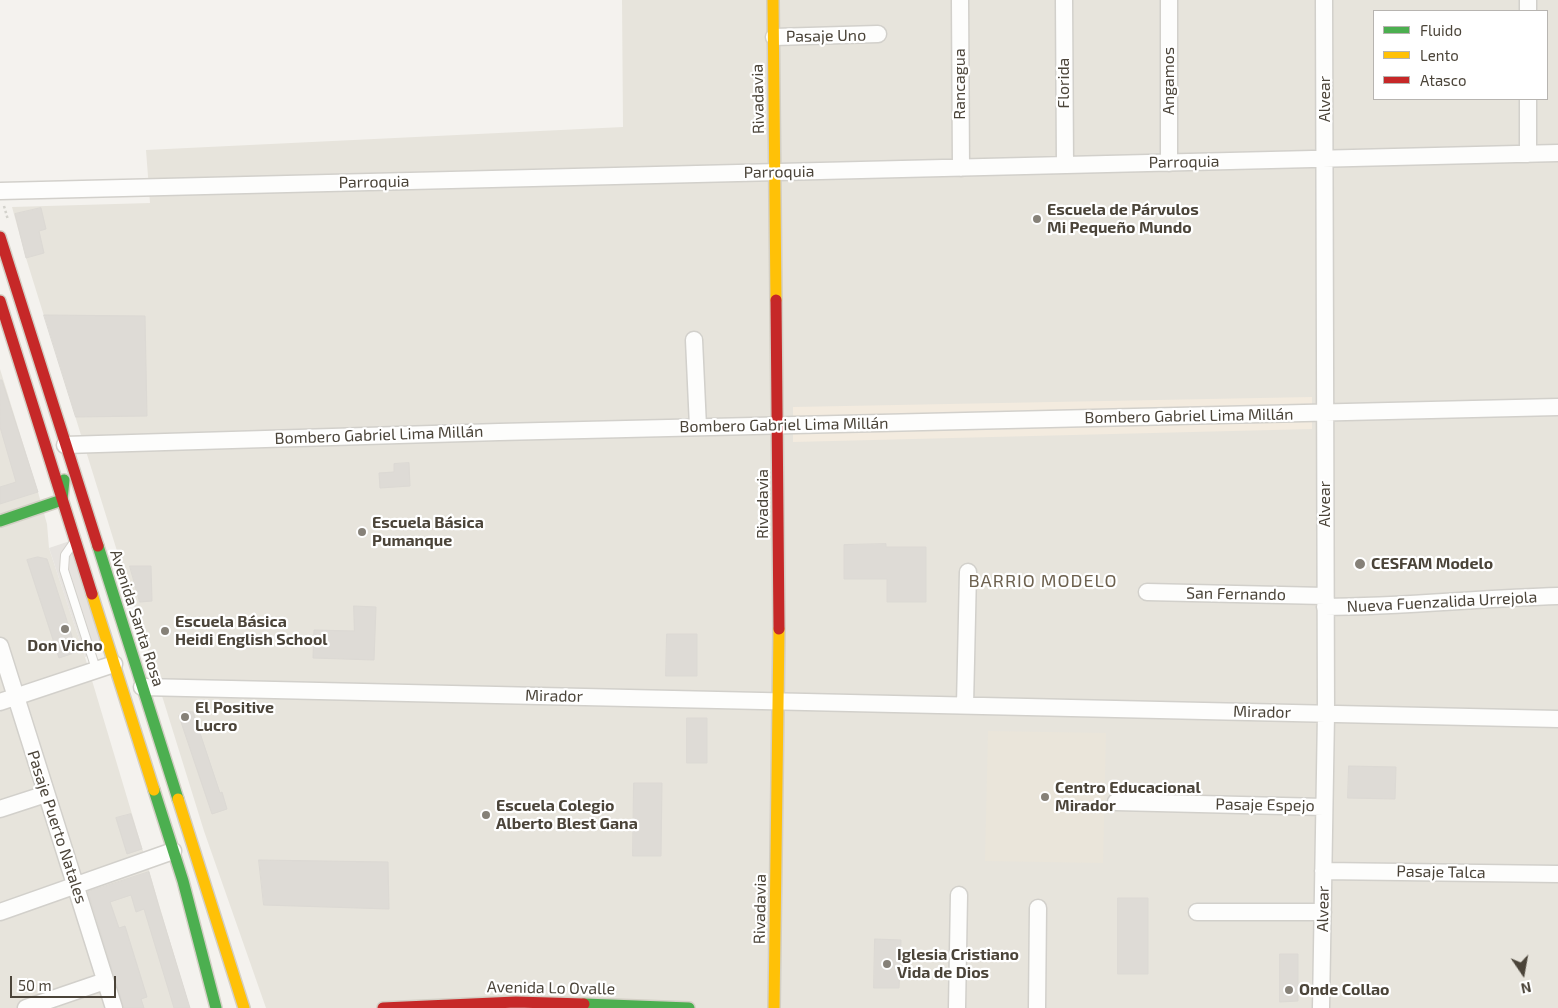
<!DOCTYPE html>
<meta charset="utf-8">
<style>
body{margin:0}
#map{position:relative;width:1558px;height:1008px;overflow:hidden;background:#f4f2ee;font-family:"Exo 2",sans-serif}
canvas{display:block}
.legend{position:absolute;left:1373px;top:10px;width:175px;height:90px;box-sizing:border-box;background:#fff;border:1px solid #b7b4b0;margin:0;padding:6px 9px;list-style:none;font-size:15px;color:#4b4439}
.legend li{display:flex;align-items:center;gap:10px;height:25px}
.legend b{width:25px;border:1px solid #b7b4b0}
.north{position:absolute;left:1498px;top:948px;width:50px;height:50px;-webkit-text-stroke:4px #fff;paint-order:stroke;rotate:168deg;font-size:14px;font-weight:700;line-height:20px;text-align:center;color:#4b4439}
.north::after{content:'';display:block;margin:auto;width:18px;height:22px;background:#4b4439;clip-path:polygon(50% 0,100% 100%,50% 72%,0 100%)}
.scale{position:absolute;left:10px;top:976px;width:106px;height:22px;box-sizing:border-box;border:2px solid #4b4439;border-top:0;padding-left:6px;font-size:15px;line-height:18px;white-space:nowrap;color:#4b4439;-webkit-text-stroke:4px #fff;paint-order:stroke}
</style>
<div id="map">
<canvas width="1558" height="1008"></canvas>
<ul class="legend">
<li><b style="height:6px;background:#4caf50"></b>Fluido</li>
<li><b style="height:6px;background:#ffc107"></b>Lento</li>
<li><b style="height:6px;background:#c62828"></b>Atasco</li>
</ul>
<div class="north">N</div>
<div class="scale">50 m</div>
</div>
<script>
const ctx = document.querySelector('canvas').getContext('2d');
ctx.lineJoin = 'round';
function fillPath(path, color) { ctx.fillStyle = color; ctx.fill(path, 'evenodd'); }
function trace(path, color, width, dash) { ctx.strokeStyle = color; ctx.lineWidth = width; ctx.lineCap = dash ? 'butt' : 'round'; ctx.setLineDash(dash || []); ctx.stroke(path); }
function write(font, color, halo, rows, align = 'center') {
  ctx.font = font + ' "Exo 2",sans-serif'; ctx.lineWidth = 4.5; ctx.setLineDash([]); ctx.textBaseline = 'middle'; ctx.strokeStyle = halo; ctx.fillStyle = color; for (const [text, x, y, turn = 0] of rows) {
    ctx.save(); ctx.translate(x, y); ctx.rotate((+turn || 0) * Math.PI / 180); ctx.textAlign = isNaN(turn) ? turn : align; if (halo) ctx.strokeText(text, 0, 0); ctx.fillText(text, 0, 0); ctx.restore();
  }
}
fillPath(new Path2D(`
 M 622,0 L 1558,0 L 1558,1008 L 266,1008 L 204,831 L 26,258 L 12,207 L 150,203 L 146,150 L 623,127 ZM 1374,11 L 1547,11 L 1547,99 L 1374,99 Z
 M 0,369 L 38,492 L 47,524 L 49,548 L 85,657 L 190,1008 L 0,1008 Z`), '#e7e4dc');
fillPath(new Path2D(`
 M 1312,397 L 1312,429 L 793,442 L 793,407 Z`), '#f3ebdf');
fillPath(new Path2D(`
 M 988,731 L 1106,733 L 1103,863 L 985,861 Z`), '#eae5da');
fillPath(new Path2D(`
 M 70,541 L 107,650 L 85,657 L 49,548 Z`), '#e6e3df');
const building = new Path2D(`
 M 41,208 L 46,229 L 39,231 L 44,253 L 26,258 L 15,214 Z
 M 44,315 L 145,316 L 147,416 L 76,417 Z
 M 0,380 L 2,380 L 38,492 L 0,504 L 0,487 L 16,482 L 0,427 Z
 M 409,463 L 410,486 L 380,488 L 379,473 L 394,472 L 394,464 Z
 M 886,544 L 886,547 L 926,547 L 926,602 L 887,602 L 887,579 L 844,579 L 844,545 Z
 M 38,557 L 47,559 L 77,652 L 59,658 L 27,560 Z
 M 130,566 L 151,566 L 152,601 L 140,602 Z
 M 354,606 L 376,607 L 374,660 L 313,658 L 314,630 L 354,631 Z
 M 667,634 L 697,634 L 697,676 L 666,676 Z
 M 183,711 L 193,712 L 220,793 L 222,792 L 227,809 L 212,814 L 179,716 Z
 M 687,718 L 707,718 L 707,763 L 687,763 Z
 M 1349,766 L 1396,767 L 1395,799 L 1348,798 Z
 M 634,783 L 662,783 L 661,856 L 633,856 Z
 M 131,814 L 142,849 L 127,854 L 116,818 Z
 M 259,860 L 388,862 L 389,909 L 264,905 Z
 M 149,872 L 159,907 L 190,1008 L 174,1008 L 144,909 L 136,912 L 131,895 L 110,902 L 119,928 L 125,926 L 147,997 L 141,999 L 144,1008 L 124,1008 L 88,892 Z
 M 1118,898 L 1148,898 L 1148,974 L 1118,974 Z
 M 875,939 L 901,940 L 899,988 L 874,988 Z
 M 1280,954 L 1298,954 L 1298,1001 L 1280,1002 Z`);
fillPath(building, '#dedbd6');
trace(building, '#dcd9d4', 1);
const lane = new Path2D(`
 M 72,545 L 65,555 L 64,570 L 96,669`);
const street = new Path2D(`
 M 960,0 L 961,168
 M 1064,0 L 1065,165
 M 1528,11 L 1528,0
 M 774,37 L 878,34
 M 1528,99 L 1528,154
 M 1169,163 L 1169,0
 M 0,191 L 1558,153
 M 694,340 L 698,427
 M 65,445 L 499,432 L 1558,407
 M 1147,592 L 1325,596
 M 1325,607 C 1403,607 1480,598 1558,596
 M 0,646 L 114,1008
 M 142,687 L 1558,719
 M 0,702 L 114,664
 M 965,705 L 968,572
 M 1116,802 L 1324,807
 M 0,809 L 46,794
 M 1323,871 L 1558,874
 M 0,912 L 173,851
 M 1197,912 L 1323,912
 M 26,1008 L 105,981
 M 957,1008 L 959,895
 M 1037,1008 L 1038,908
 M 1321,1008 L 1326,714 L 1324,0`);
const fast = new Path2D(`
 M 0,521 L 62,500 L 64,480
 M 98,546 L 178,799
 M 154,790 L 183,881 L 216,1008
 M 584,1004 L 689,1008`);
const slow = new Path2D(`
 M 773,0 L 776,300
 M 92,594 L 154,790
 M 178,799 L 244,1008
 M 774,1008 L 779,629`);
const jam = new Path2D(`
 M 0,237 L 98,546
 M 776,300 L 779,629
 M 0,301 L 92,594
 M 383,1008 L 516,1002 L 584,1004`);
trace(lane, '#d2d0cb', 10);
trace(street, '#d2d0cb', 19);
trace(fast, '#d3cfc5', 14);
trace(slow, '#d3cfc5', 14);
trace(jam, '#d3cfc5', 14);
trace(new Path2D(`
 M 4,206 L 8,220`), '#d3d2cc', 2.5, [2.5, 2.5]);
trace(lane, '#fdfdfc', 8);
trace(street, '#fdfdfc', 16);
trace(fast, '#4caf50', 11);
trace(slow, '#ffc107', 11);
trace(jam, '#c62828', 11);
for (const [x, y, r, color] of [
 [1037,219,5,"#868178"],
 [362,532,5,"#868178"],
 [1360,564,6,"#868178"],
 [65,629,5,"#868178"],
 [165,631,5,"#868178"],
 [185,717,5,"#868178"],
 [1045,797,5,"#868178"],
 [486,815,5,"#868178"],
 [887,964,5,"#868178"],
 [1289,990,5,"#868178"]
]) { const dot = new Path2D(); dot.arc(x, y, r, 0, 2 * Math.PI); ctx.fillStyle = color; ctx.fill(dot); trace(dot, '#fff', 2); }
write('16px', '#4b4439', '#fff', [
 ["Pasaje Uno",826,36,-1],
 ["Angamos",1169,81,-90],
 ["Florida",1064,83,-90],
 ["Rancagua",960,84,-90],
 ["Rivadavia",758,99,-91],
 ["Alvear",1325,99,-90],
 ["Parroquia",1184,162,-1],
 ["Parroquia",779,172,-1],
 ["Parroquia",374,182,-1],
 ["Bombero Gabriel Lima Millán",1189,416,-1],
 ["Bombero Gabriel Lima Millán",784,425,-1],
 ["Bombero Gabriel Lima Millán",379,435,-2],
 ["Rivadavia",763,504,-90],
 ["Alvear",1325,504,-90],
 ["San Fernando",1236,594,1],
 ["Nueva Fuenzalida Urrejola",1442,602,-3],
 ["Avenida Santa Rosa",137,618,72],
 ["Mirador",554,696,1],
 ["Mirador",1262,712,1],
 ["Pasaje Espejo",1265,805,1],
 ["Pasaje Puerto Natales",57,827,72],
 ["Pasaje Talca",1441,872,1],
 ["Rivadavia",760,909,-89],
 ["Alvear",1323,909,-89],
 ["Avenida Lo Ovalle",551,988,1]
]);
write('bold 16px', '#4b4439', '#fff', [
 ["Escuela de Párvulos",1047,210],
 ["Mi Pequeño Mundo",1047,228],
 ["Escuela Básica",372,523],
 ["Pumanque",372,541],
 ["CESFAM Modelo",1371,564],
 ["Escuela Básica",175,622],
 ["Heidi English School",175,640],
 ["Don Vicho",65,646,"center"],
 ["El Positive",195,708],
 ["Lucro",195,726],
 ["Centro Educacional",1055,788],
 ["Mirador",1055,806],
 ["Escuela Colegio",496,806],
 ["Alberto Blest Gana",496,824],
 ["Iglesia Cristiano",897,955],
 ["Vida de Dios",897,973],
 ["Onde Collao",1299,990]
], 'left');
ctx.letterSpacing = '1px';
write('18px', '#6e6250', '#fff', [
 ["BARRIO MODELO",1043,581]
]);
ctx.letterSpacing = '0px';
</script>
